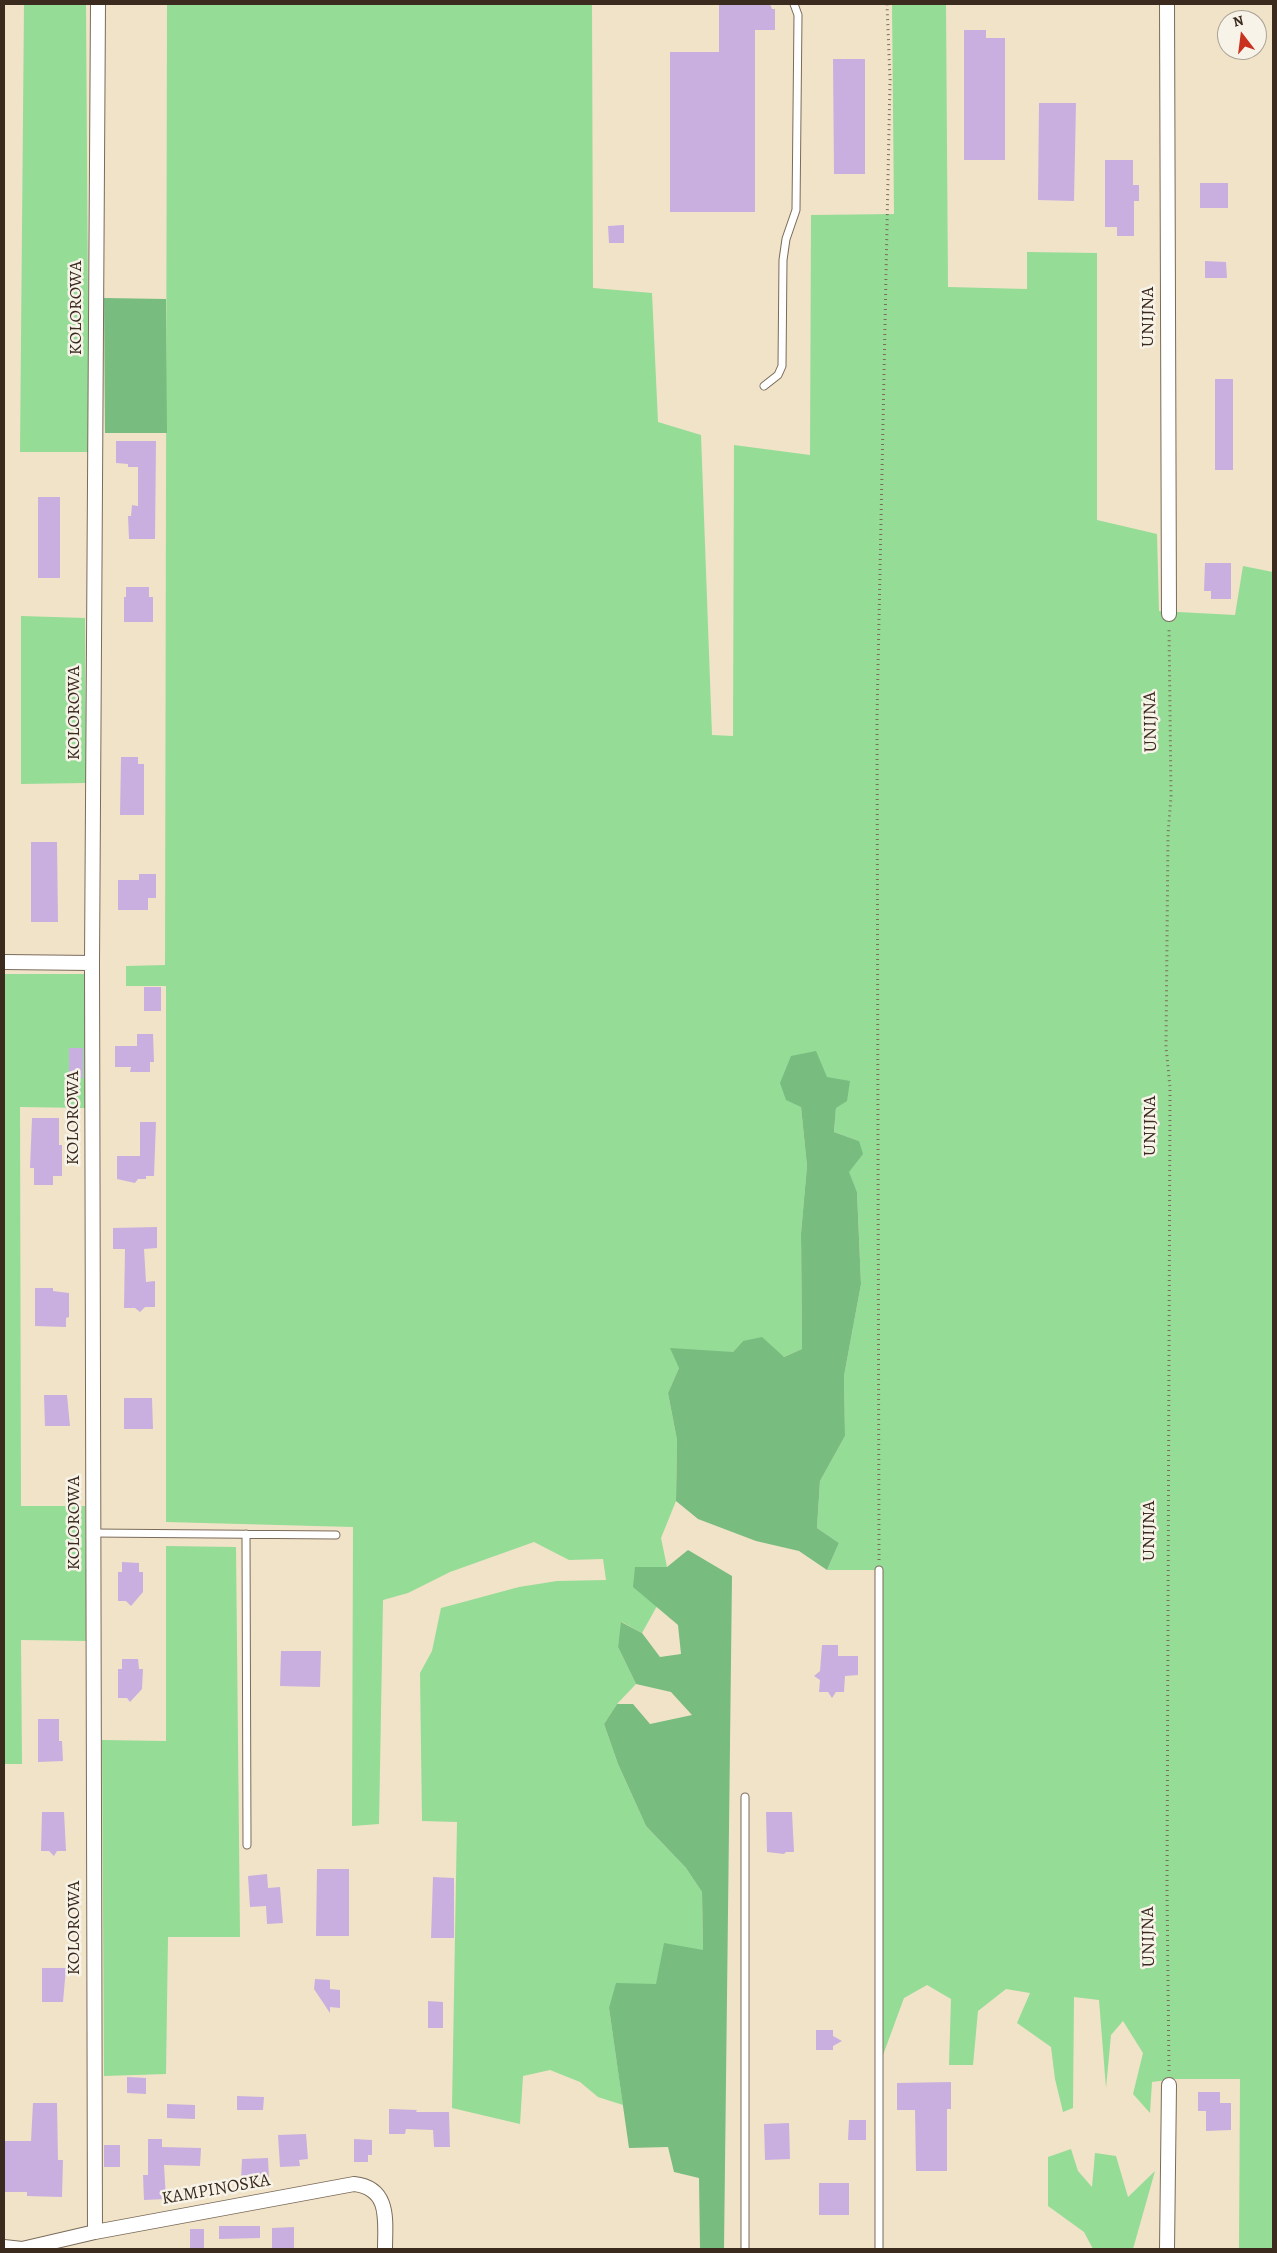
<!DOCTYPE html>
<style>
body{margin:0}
#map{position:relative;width:1277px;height:2253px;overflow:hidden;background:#f1e3c8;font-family:Alegreya,serif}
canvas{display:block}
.frame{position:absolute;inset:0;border:5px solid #3b2a1e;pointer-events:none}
.north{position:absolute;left:1217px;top:10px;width:50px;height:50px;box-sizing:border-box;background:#f7f3e8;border:1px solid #aca397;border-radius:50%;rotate:345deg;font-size:14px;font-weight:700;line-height:20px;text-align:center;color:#3b2a1e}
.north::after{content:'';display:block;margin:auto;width:18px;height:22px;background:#c8321e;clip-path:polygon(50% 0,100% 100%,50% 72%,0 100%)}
</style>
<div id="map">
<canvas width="1277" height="2253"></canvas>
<div class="frame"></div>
<div class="north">N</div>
</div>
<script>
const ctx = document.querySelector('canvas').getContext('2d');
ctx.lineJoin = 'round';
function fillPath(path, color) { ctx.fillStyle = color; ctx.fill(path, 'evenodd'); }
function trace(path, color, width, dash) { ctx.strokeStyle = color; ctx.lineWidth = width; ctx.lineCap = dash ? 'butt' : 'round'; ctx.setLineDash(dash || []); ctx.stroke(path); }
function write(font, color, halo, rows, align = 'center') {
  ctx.font = font + ' Alegreya,serif'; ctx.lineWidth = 5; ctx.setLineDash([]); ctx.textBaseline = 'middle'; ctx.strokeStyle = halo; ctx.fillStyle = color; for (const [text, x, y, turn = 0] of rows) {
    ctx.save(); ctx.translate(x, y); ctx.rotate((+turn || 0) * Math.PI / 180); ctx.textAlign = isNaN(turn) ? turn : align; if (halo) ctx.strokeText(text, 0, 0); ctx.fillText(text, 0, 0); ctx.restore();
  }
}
fillPath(new Path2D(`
 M 24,4 L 86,4 L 89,452 L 20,452 Z
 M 167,4 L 592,4 L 593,288 L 652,293 L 658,422 L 701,435 L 712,735 L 733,736 L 734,445 L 810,455 L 811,215 L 894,214 L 892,4 L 946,4 L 948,287 L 1027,289 L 1027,252 L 1097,253 L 1097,520 L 1157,534 L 1159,611 L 1235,615 L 1243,566 L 1273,572 L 1273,2249 L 1239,2249 L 1240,2079 L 1175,2079 L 1152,2082 L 1150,2113 L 1133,2094 L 1143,2053 L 1123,2021 L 1111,2035 L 1106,2088 L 1099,2000 L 1074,1997 L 1073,2108 L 1063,2112 L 1055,2079 L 1051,2047 L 1017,2023 L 1030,1993 L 1006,1989 L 978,2011 L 973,2065 L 949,2065 L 951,1999 L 927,1985 L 904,1998 L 879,2066 L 879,1570 L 827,1570 L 839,1543 L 817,1528 L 820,1481 L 845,1436 L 844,1376 L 861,1284 L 857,1192 L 848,1172 L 859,1141 L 834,1132 L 836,1107 L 801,1107 L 807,1166 L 801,1233 L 802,1349 L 784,1357 L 743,1341 L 733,1352 L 679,1368 L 668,1393 L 677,1440 L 676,1501 L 661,1538 L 667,1567 L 634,1587 L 657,1606 L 642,1633 L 622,1622 L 618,1647 L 636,1684 L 617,1704 L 604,1724 L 618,1764 L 646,1826 L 686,1868 L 702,1892 L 703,1950 L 656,1984 L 609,2008 L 623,2105 L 598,2097 L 580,2082 L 550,2070 L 523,2076 L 520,2124 L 452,2108 L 457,1822 L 422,1821 L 420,1673 L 432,1651 L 441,1608 L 519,1587 L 557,1581 L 606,1580 L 603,1559 L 569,1560 L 534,1542 L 450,1572 L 408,1593 L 383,1600 L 379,1824 L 352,1826 L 353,1527 L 166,1522 L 166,986 L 126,986 L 126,966 L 165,965 Z
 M 21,616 L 85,618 L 86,783 L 21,784 Z
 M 4,974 L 87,974 L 85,1108 L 20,1107 L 21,1506 L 85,1506 L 87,1641 L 21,1640 L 22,1764 L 4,1764 Z
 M 166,1546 L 236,1547 L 240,1937 L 168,1937 L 166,2074 L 104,2076 L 102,1740 L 166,1741 Z
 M 1071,2149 L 1078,2171 L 1092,2187 L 1095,2153 L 1116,2156 L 1128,2197 L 1155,2171 L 1133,2249 L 1093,2249 L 1084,2232 L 1048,2206 L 1048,2157 Z`), '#95dc96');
fillPath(new Path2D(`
 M 104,298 L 166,299 L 167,433 L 105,433 Z
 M 816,1051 L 827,1077 L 850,1081 L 847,1101 L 836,1108 L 834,1132 L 859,1141 L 863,1154 L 849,1172 L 857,1192 L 861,1284 L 844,1376 L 845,1436 L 820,1481 L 817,1528 L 839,1543 L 827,1570 L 799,1551 L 756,1541 L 698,1519 L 676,1501 L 677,1440 L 668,1393 L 679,1368 L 670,1348 L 733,1352 L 743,1341 L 762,1337 L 784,1357 L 802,1349 L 801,1233 L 807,1166 L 801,1107 L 786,1100 L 780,1083 L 791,1056 Z
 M 688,1550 L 732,1576 L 724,2249 L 700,2249 L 699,2178 L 674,2172 L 668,2147 L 629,2148 L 609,2008 L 616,1983 L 656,1984 L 664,1943 L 703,1950 L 702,1892 L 686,1868 L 646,1826 L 618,1764 L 604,1724 L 617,1704 L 633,1704 L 650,1724 L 692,1715 L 671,1692 L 636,1684 L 618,1647 L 621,1622 L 642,1633 L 660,1657 L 681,1654 L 678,1625 L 633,1587 L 635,1567 L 667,1567 Z`), '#78bc7f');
fillPath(new Path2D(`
 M 719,4 L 770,4 L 772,9 L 775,9 L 775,30 L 755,30 L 755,212 L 670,212 L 670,52 L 719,52 Z
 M 964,30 L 986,30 L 986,38 L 1005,38 L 1005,160 L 964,160 Z
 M 833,59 L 865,59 L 865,174 L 834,174 Z
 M 1039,103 L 1076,103 L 1074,201 L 1038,200 Z
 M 1105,160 L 1133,160 L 1133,185 L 1139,185 L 1139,201 L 1134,201 L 1134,236 L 1117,236 L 1117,227 L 1105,227 Z
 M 1200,183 L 1228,183 L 1228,208 L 1200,208 Z
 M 624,225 L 624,243 L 609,243 L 608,226 Z
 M 1205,261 L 1226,262 L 1227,278 L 1205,278 Z
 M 1215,379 L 1233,379 L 1233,470 L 1215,470 Z
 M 116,441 L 156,441 L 155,539 L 129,539 L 128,516 L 131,516 L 132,505 L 138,506 L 138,467 L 128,467 L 128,464 L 116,463 Z
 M 38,497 L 60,497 L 60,578 L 38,578 Z
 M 1205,563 L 1231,563 L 1231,599 L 1211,599 L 1211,591 L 1204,591 Z
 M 126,587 L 149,587 L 149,597 L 153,597 L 153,622 L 124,622 L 124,597 L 126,597 Z
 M 121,757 L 138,757 L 138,764 L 144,764 L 144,815 L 120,815 Z
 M 31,842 L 57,842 L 58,922 L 31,922 Z
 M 139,874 L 156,874 L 156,898 L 148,898 L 148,910 L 118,910 L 118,880 L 139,880 Z
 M 144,987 L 161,987 L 161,1011 L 144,1011 Z
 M 137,1034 L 153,1034 L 154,1062 L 150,1062 L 150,1072 L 130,1072 L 131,1067 L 115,1067 L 115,1046 L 137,1046 Z
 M 69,1048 L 83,1048 L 83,1078 L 69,1078 Z
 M 32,1118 L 59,1118 L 59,1145 L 62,1145 L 62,1176 L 53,1176 L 53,1185 L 34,1185 L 34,1168 L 30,1168 Z
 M 140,1122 L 156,1122 L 154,1176 L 146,1176 L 146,1179 L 138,1179 L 135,1183 L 117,1179 L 117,1156 L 140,1156 Z
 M 157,1227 L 157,1248 L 144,1249 L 146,1282 L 155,1281 L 155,1307 L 145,1307 L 140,1312 L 135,1308 L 124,1308 L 125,1249 L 113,1249 L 113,1228 Z
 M 35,1288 L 53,1288 L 53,1291 L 69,1293 L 69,1317 L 66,1318 L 66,1327 L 35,1326 Z
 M 44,1395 L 67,1395 L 70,1426 L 45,1426 Z
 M 124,1398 L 152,1398 L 153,1429 L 124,1429 Z
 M 122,1562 L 139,1563 L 139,1572 L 143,1572 L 143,1592 L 131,1606 L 126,1601 L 118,1601 L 118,1572 L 122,1572 Z
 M 822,1645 L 838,1645 L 838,1656 L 858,1656 L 858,1675 L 845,1676 L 844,1692 L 836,1692 L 832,1698 L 828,1692 L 819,1692 L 820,1680 L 814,1676 L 820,1671 Z
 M 281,1651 L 321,1651 L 320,1687 L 280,1686 Z
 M 122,1659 L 138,1659 L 139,1669 L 143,1669 L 142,1689 L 130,1702 L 127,1698 L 118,1698 L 118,1669 L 122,1669 Z
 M 38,1719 L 59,1719 L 59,1741 L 62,1741 L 63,1761 L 38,1762 Z
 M 42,1812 L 64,1812 L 66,1851 L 57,1851 L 54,1856 L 49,1851 L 41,1851 Z
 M 766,1812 L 792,1812 L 794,1852 L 786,1852 L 784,1854 L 767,1852 Z
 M 317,1869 L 349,1869 L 349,1936 L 316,1936 Z
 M 267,1874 L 268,1888 L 280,1887 L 283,1923 L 267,1924 L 266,1906 L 250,1907 L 248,1876 Z
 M 433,1877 L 454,1878 L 454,1938 L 431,1938 Z
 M 42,1968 L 66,1968 L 63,2002 L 42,2002 Z
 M 315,1979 L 330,1980 L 330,1989 L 340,1990 L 340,2008 L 330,2007 L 330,2013 L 314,1989 Z
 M 428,2001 L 443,2002 L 443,2028 L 428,2028 Z
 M 816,2030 L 833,2030 L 833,2036 L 842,2041 L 833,2046 L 833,2050 L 816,2050 Z
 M 127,2077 L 146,2078 L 146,2094 L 127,2093 Z
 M 951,2082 L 951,2109 L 947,2109 L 947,2171 L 916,2171 L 915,2110 L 897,2110 L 897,2083 Z
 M 1198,2092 L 1220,2092 L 1220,2103 L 1231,2103 L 1231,2130 L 1206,2131 L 1206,2111 L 1198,2111 Z
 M 237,2096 L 264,2097 L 263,2110 L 237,2110 Z
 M 33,2103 L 57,2103 L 58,2160 L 63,2160 L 62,2197 L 27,2196 L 27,2192 L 4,2192 L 4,2141 L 31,2141 Z
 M 167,2104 L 195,2105 L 195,2119 L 167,2118 Z
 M 389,2109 L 417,2110 L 416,2112 L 449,2112 L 450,2147 L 434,2147 L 433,2130 L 406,2129 L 405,2134 L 389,2134 Z
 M 849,2120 L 866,2120 L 866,2140 L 848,2140 Z
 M 789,2123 L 790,2159 L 765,2160 L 764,2124 Z
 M 306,2134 L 308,2159 L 299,2160 L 300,2166 L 280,2167 L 278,2135 Z
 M 148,2139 L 162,2139 L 162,2147 L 201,2148 L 200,2166 L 164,2165 L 166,2199 L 144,2200 L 143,2175 L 148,2175 Z
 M 354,2139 L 372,2140 L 372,2155 L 368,2155 L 368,2162 L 354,2162 Z
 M 104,2145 L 120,2145 L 120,2167 L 104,2167 Z
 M 268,2158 L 269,2179 L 241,2180 L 242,2159 Z
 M 819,2183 L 849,2183 L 849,2215 L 819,2215 Z
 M 219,2226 L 260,2226 L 260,2238 L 219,2239 Z
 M 294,2227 L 294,2249 L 272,2249 L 272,2228 Z
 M 190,2229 L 204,2229 L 204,2249 L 190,2249 Z`), '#c8afdf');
const lane = new Path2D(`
 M 764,386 L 778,375 L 782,366 L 783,260 L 786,239 L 796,210 L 798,15 L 794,4
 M 93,1533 L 336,1535
 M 246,1534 L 247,1845
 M 879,1570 L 879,2249
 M 745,2249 L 745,1797`);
const street = new Path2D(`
 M 1167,4 L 1169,614
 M 4,962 L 92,963
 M 95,2232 L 92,963 L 98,4
 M 4,2247 L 22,2249 L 95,2232 L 354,2184 C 391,2188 385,2222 385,2249
 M 1167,2249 L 1169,2085`);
trace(lane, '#7b6b5a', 9);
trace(street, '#7b6b5a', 16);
trace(new Path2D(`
 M 879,1560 L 877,717 L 890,80 L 887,4
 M 1169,2071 L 1167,1890 L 1170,1087 L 1166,1047 L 1168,834 L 1171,796 L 1169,628`), '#7b6b5a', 3, [1, 4]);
trace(lane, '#fff', 7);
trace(street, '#fff', 14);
write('18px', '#3b2a1e', '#f7f3e8', [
 ["KOLOROWA",77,308,-90],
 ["UNIJNA",1149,317,-90],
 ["KOLOROWA",75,713,-90],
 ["UNIJNA",1151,722,-91],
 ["KOLOROWA",74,1118,-90],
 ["UNIJNA",1151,1126,-90],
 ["KOLOROWA",75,1523,-90],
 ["UNIJNA",1150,1531,-90],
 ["KOLOROWA",75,1928,-90],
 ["UNIJNA",1149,1937,-91],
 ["KAMPINOSKA",216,2190,-10]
]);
</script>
